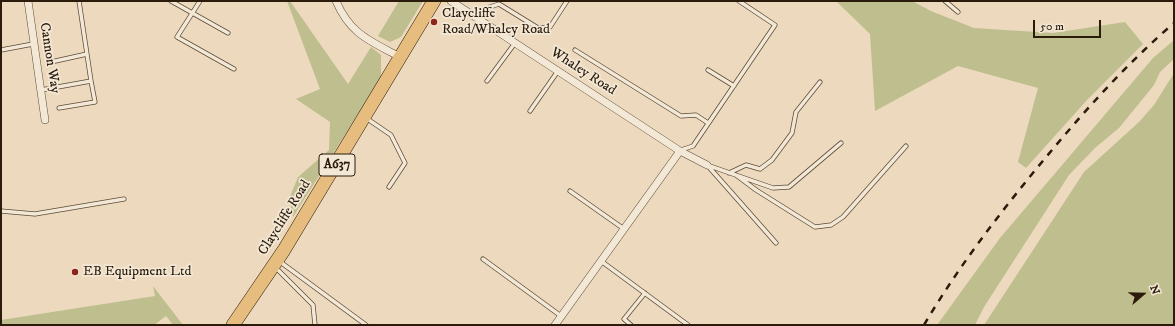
<!DOCTYPE html>
<style>
body{margin:0}
#map{position:relative;width:1175px;height:326px;overflow:hidden;background:#eddabe;font-family:"IM FELL DW Pica",serif}
canvas{display:block}
.frame{position:absolute;inset:0;border:2px solid #2a1b0b;pointer-events:none}
.north{position:absolute;left:1123px;top:274px;width:40px;height:40px;-webkit-text-stroke:3px #f3e7d5;paint-order:stroke;rotate:70deg;font-size:11px;font-weight:700;line-height:16px;text-align:center;color:#2a1b0b}
.north::after{content:'';display:block;margin:auto;width:14px;height:18px;background:#2a1b0b;clip-path:polygon(50% 0,100% 100%,50% 72%,0 100%)}
.scale{position:absolute;left:1033px;top:20px;width:68px;height:18px;box-sizing:border-box;border:2px solid #2a1b0b;border-top:0;padding-left:5px;font-size:12px;line-height:14px;white-space:nowrap;color:#2a1b0b;-webkit-text-stroke:3px #f3e7d5;paint-order:stroke}
</style>
<div id="map">
<canvas width="1175" height="326"></canvas>
<div class="frame"></div>
<div class="north">N</div>
<div class="scale">50 m</div>
</div>
<script>
const ctx = document.querySelector('canvas').getContext('2d');
ctx.lineJoin = 'round';
function fillPath(path, color) { ctx.fillStyle = color; ctx.fill(path, 'evenodd'); }
function trace(path, color, width, dash) { ctx.strokeStyle = color; ctx.lineWidth = width; ctx.lineCap = dash ? 'butt' : 'round'; ctx.setLineDash(dash || []); ctx.stroke(path); }
function write(font, color, halo, rows, align = 'center') {
  ctx.font = font + ' "IM FELL DW Pica",serif'; ctx.lineWidth = 3.5; ctx.setLineDash([]); ctx.textBaseline = 'middle'; ctx.strokeStyle = halo; ctx.fillStyle = color; for (const [text, x, y, turn = 0] of rows) {
    ctx.save(); ctx.translate(x, y); ctx.rotate((+turn || 0) * Math.PI / 180); ctx.textAlign = isNaN(turn) ? turn : align; if (halo) ctx.strokeText(text, 0, 0); ctx.fillText(text, 0, 0); ctx.restore();
  }
}
fillPath(new Path2D(`
 M 287,1 L 290,1 L 348,84 L 371,47 L 381,55 L 381,78 L 293,217 L 289,199 L 298,177 L 329,150 L 330,122 L 296,99 L 320,89 Z
 M 399,1 L 423,1 L 401,37 L 390,42 L 378,36 Z
 M 836,1 L 912,1 L 931,11 L 974,28 L 1053,33 L 1125,22 L 1143,44 L 1088,99 L 1026,168 L 1018,162 L 1038,88 L 958,66 L 875,111 L 870,34 Z
 M 1174,40 L 1174,59 L 1160,72 L 1154,85 L 1119,128 L 1095,148 L 1069,175 L 984,307 L 975,325 L 937,325 L 1000,238 L 1153,58 Z
 M 1174,73 L 1174,325 L 984,325 L 1084,172 L 1139,122 L 1154,105 Z
 M 153,286 L 183,325 L 173,325 L 166,316 L 154,325 L 1,325 L 1,320 L 155,296 Z`), '#bebe8e');
const lane = new Path2D(`
 M 171,1 L 228,33
 M 200,1 L 177,37 L 234,69
 M 945,1 L 958,12
 M 480,20 L 490,7 L 499,4 L 538,28 L 550,27 L 567,1
 M 1,50 L 33,44
 M 575,50 L 681,116 L 696,115 L 708,123
 M 51,62 L 87,54
 M 708,70 L 734,86
 M 487,81 L 515,43
 M 41,90 L 91,81 L 79,1
 M 59,108 L 95,102 L 91,81
 M 530,111 L 558,71
 M 366,118 L 391,135 L 405,163 L 389,187
 M 681,150 L 693,146 L 775,25 L 739,1
 M 707,165 L 773,188 L 789,187 L 841,143
 M 708,166 L 776,243
 M 729,173 L 746,165 L 760,169 L 772,160 L 792,133 L 796,112 L 820,82
 M 736,175 L 756,190 L 815,227 L 831,225 L 843,217 L 906,146
 M 570,191 L 624,229
 M 1,211 L 35,214 L 124,199
 M 483,259 L 561,316
 M 279,261 L 366,325
 M 601,261 L 688,325
 M 275,267 L 313,305 L 315,325
 M 631,325 L 624,319 L 645,293`);
const street = new Path2D(`
 M 28,1 L 45,120
 M 336,1 C 350,34 370,41 400,57
 M 451,1 L 680,151 L 707,165
 M 555,325 L 680,151`);
const highway = new Path2D(`
 M 233,325 L 284,250 L 434,1`);
trace(lane, '#5b4b38', 5);
trace(street, '#5b4b38', 8);
trace(highway, '#2a1b0b', 14);
trace(lane, '#f3e7d5', 3.5);
trace(street, '#f3e7d5', 7);
trace(highway, '#e6bd7f', 13);
trace(new Path2D(`
 M 924,325 C 957,269 996,218 1037,168 C 1080,116 1123,67 1174,23`), '#2a1b0b', 2.5, [7, 7]);
for (const [x, y, r, color] of [
 [434,22,4,"#8f2418"],
 [75,272,4,"#8f2418"]
]) { const dot = new Path2D(); dot.arc(x, y, r, 0, 2 * Math.PI); ctx.fillStyle = color; ctx.fill(dot); trace(dot, '#f3e7d5', 1.5); }
for (const [x, y, w] of [
 [337,165,36]
]) { const box = new Path2D(); box.roundRect(x - w / 2, y - 11, w, 22, 3); ctx.fillStyle = '#f3e7d5'; ctx.fill(box); trace(box, '#2a1b0b', 1); }
write('bold 13px', '#2a1b0b', null, [
 ["A637",337,165]
]);
write('14px', '#2a1b0b', '#f3e7d5', [
 ["Claycliffe",442,14],
 ["Road/Whaley Road",442,30],
 ["EB Equipment Ltd",83,272]
], 'left');
write('14px', '#2a1b0b', '#f3e7d5', [
 ["Cannon Way",49,58,81],
 ["Whaley Road",583,72,33],
 ["Claycliffe Road",285,218,-58]
]);
</script>
